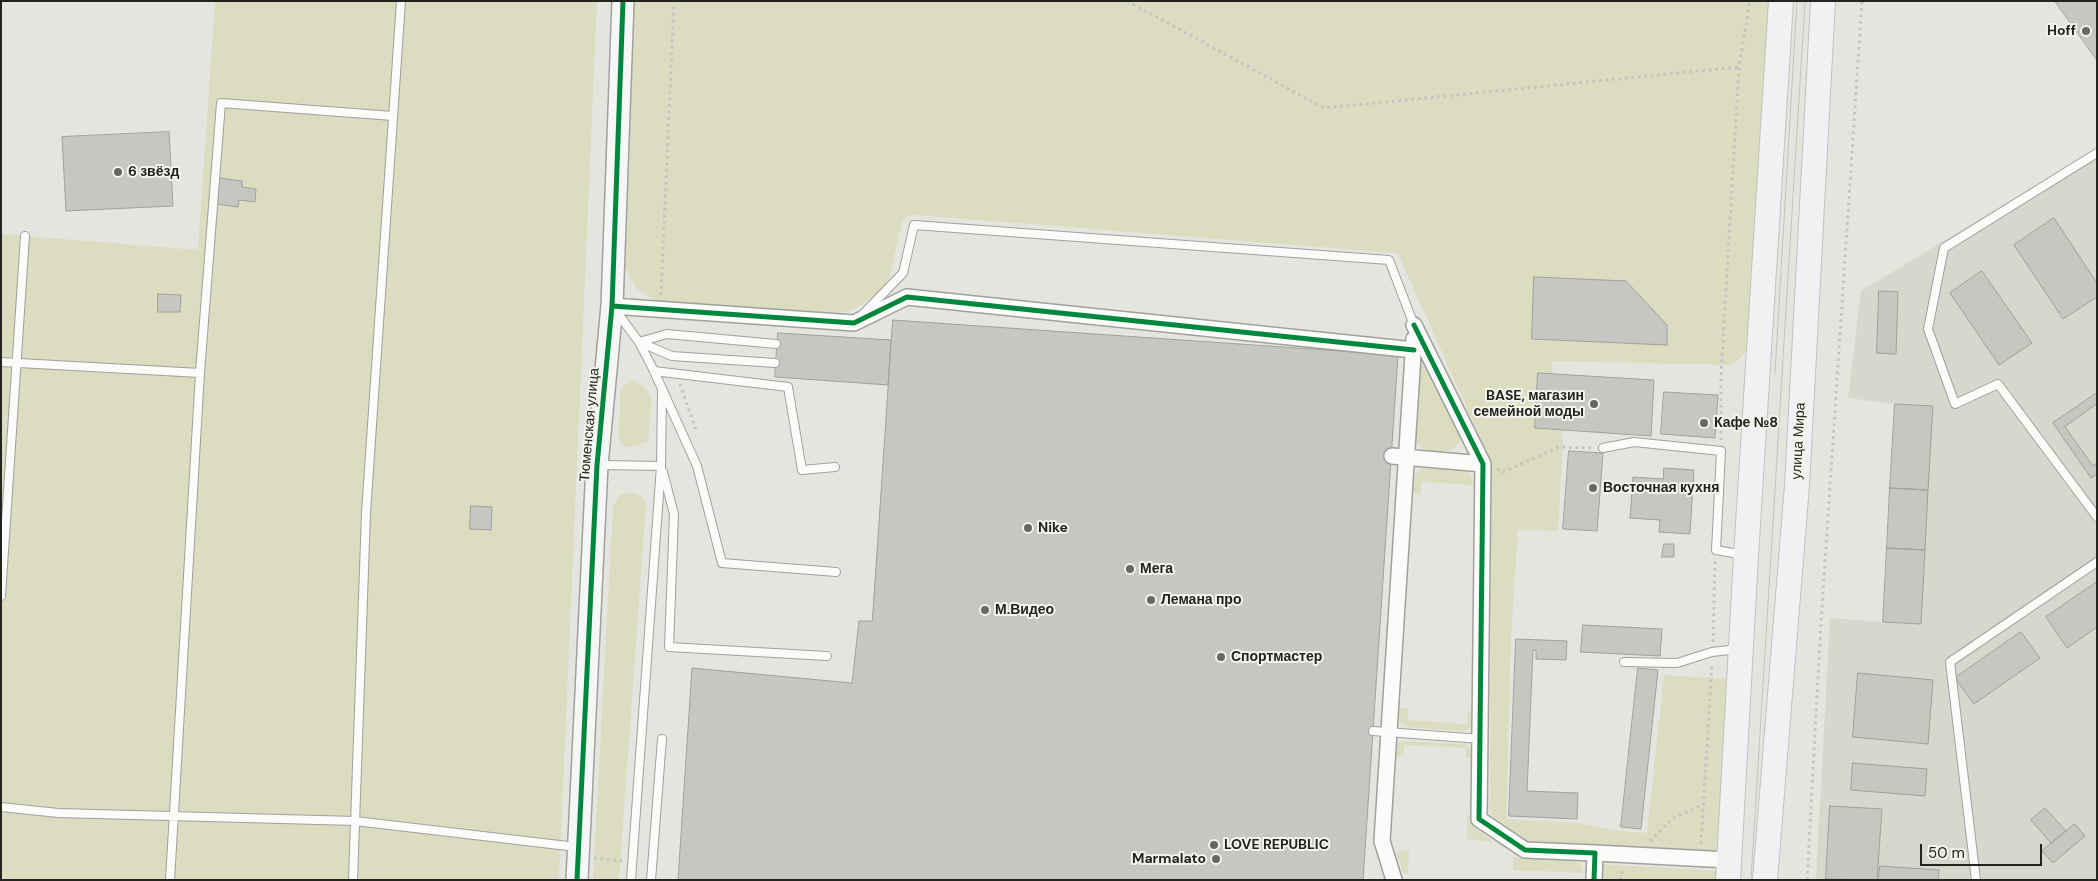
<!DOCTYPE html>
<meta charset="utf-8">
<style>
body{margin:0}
#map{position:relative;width:2098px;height:881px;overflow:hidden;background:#e5e5e0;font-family:"DM Sans",sans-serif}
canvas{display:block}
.frame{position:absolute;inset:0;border:2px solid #232320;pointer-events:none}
.scale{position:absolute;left:1920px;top:844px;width:122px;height:22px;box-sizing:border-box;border:2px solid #232320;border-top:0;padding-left:6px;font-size:15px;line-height:18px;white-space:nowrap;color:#232320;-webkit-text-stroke:4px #f3f4ec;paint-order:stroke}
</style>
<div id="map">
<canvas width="2098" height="881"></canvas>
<div class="frame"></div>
<div class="scale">50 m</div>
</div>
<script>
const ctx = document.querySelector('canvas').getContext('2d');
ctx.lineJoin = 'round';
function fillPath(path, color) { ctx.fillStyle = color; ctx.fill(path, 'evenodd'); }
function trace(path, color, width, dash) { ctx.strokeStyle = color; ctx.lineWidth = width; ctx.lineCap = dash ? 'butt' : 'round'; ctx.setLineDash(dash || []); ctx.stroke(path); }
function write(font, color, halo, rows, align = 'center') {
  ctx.font = font + ' "DM Sans",sans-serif'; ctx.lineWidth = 4; ctx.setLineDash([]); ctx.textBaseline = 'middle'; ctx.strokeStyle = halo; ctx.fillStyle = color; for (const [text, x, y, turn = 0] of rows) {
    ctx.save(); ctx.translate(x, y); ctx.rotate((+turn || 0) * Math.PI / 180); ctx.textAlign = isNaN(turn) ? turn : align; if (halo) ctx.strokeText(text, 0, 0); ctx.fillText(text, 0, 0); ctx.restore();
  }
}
fillPath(new Path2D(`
 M 2097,148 L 2097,880 L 1816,880 L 1830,618 L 1883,622 L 1895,404 L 1848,398 L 1861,291 Z`), '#d6d7cd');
fillPath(new Path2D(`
 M 215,1 L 597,1 L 559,880 L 1,880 L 1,234 L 198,250 Z
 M 635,1 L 1769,1 L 1747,350 L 1733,365 L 1551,361 L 1563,444 L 1558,531 L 1518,530 L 1511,637 L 1506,819 L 1577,823 L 1620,831 L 1647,833 L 1664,675 L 1731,679 L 1720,852 L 1528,842 L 1522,839 L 1490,814 L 1491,462 L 1399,256 L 1395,253 L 916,215 L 908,216 L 902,222 L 889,279 L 878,294 L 850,311 L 838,313 L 662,303 C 638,292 636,291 625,267 Z
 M 1420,359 L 1423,359 L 1461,437 C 1456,458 1423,455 1415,440 Z
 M 632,379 L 645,387 L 652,398 L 648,441 L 639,445 L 626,447 L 619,442 L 620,390 Z
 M 1421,468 L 1462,470 L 1470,474 L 1474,485 L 1422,482 L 1421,492 L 1418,495 L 1412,492 L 1413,477 Z
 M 630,492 L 643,497 L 646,504 L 619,880 L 593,880 L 613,506 L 620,495 Z
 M 1398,707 L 1408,708 L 1408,720 L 1467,724 L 1468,712 L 1472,713 L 1472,728 L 1463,731 L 1407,727 C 1397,722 1397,717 1398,707 Z
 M 1401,741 L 1465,744 L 1472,749 L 1471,759 L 1466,758 L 1466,748 L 1404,745 L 1404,756 L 1395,756 L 1395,745 Z
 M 1468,814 L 1471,815 L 1471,825 L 1493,842 L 1467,839 Z
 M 1399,850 L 1409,852 L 1408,874 L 1403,873 L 1396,853 Z
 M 1513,857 L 1573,860 L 1582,866 L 1583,873 L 1513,870 Z
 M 1599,864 L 1718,871 L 1717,880 L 1601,880 Z`), '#dbdcc0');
const building = new Path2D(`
 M 2055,1 L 2097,1 L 2097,60 Z
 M 169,132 L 173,206 L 66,211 L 62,137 Z
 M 220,178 L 242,181 L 242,187 L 256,189 L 255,202 L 239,200 L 238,207 L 216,204 Z
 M 2054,218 L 2097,283 L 2097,297 L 2063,319 L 2014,245 Z
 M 1982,271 L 2032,343 L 1999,365 L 1950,293 Z
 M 1534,277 L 1626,281 L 1667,325 L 1667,345 L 1532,339 Z
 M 1879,291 L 1898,292 L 1896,354 L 1877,353 Z
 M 158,294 L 181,295 L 180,312 L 158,312 Z
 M 893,320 L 1398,355 L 1363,880 L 678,880 L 692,668 L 852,683 L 859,621 L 872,621 Z
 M 778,333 L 891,340 L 888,385 L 775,377 Z
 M 1538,373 L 1654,380 L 1651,436 L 1535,428 Z
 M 1664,392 L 1718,395 L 1715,438 L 1661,434 Z
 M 2097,393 L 2097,474 L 2091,478 L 2053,423 Z
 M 1895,404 L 1933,406 L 1928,490 L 1890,488 Z
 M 2097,404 L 2097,463 L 2093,466 L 2065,427 Z
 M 1569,451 L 1603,453 L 1597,531 L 1563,529 Z
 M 1664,468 L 1694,470 L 1690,534 L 1659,532 L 1660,520 L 1630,518 L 1633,477 L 1663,479 Z
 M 1890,488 L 1928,490 L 1925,550 L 1887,548 Z
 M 471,506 L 492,507 L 491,530 L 470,529 Z
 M 1664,544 L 1674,544 L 1674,557 L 1662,557 Z
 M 1887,548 L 1925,550 L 1921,624 L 1883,622 Z
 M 2097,582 L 2097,627 L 2067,648 L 2046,617 Z
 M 1583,625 L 1662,629 L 1660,656 L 1581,652 Z
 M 2021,632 L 2040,658 L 1974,704 L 1955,678 Z
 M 1516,639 L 1567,641 L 1566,660 L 1536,659 L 1536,650 L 1533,650 L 1527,791 L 1578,793 L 1577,819 L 1509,816 Z
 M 1638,668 L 1658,670 L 1641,829 L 1621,827 Z
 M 1858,673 L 1933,680 L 1928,744 L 1853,737 Z
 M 1853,763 L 1927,769 L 1925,796 L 1851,790 Z
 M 1830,806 L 1882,809 L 1877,880 L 1826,879 Z
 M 2045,808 L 2066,831 L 2051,843 L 2031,820 Z
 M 2075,824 L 2085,836 L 2053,863 L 2042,851 Z
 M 1880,866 L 1939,870 L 1938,880 L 1879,880 Z`);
fillPath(building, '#c6c6c2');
trace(building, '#a0a09c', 1);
const lane = new Path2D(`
 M 2097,153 L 1944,248 L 1928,329 L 1955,404 L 1998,384 L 2097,517
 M 616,311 L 639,342 L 654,371 L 697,466 L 722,563 L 836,572
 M 863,314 L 903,273 L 914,225 L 1389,260 L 1414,325
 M 639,342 L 672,356 L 775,363
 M 639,342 L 667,334 L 776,344
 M 1,362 L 200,373
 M 654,371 L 788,387 L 802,470 L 835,467
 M 1603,448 L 1634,442 L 1721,451 L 1716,550 L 1744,555
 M 600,465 L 661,466 L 662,392
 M 663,472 L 674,514 L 669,647 L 827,656
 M 1,596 L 25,236
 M 1624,662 L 1677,663 L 1712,652 L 1738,649
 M 1373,731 L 1481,739
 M 1,807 L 58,813 L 355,821 L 568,846 L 577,846
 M 170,880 L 200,373 L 221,103 L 393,116
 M 353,880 L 366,513 L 401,1
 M 631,880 L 661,466
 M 651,880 L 662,739
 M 1976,880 L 1950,662 L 2097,562`);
const street = new Path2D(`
 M 612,306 L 854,323 L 907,297 L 1414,350
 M 1414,325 L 1483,464 L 1479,819 L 1525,850 L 1595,853 L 1594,880
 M 1392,456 L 1483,464
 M 1595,853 L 1729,860
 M 1394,880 L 1382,841 L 1414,339`);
const secondary = new Path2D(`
 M 577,880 L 597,465 L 612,306 L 623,1`);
const primary = new Path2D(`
 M 1728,880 L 1746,556 L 1781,1
 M 1765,880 L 1797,485 L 1823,1`);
trace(lane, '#a0a09d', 10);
trace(street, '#a0a09d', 18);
trace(secondary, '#a0a09d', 24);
trace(primary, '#c1c1bf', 26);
trace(new Path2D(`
 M 1127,1 L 1324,108 L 1739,67
 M 661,295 L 674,1
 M 680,384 L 697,433
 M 1721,440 L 1721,375 L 1739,67 L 1750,1
 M 1497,469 L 1503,472 L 1559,447 L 1592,448
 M 1713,642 L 1715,561
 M 1650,841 L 1672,819 L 1704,804
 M 1701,844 L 1712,663
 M 594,858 L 623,861
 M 1620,880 L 1623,868
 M 1807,880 L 1821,623 L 1862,1`), '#c3c3c2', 3, [2.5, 4]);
trace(lane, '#fbfbfa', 8);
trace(street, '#fbfbfa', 15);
trace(secondary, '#f5f6f6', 21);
trace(primary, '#eff1f3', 24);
trace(new Path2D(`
 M 1775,373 L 1797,1
 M 1751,880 L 1805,1`), '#c2c2c1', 1);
trace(new Path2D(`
 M 612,306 L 854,323 L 907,297 L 1414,350
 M 1414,325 L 1483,464 L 1479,819 L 1525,850 L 1595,853 L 1594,880
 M 577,880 L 597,465 L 612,306 L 623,1`), '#00873e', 5);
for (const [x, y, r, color] of [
 [2086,31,5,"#676763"],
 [118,172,5,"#676763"],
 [1594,404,5,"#676763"],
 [1704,423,5,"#676763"],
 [1593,488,5,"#676763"],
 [1028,528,5,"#676763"],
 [1130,569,5,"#676763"],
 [1151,600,5,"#676763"],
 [985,610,5,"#676763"],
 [1221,657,5,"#676763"],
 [1214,845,5,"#676763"],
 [1216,859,5,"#676763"]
]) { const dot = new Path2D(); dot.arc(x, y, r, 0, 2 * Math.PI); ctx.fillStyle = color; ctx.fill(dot); trace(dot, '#f3f4ec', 2); }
write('bold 14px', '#232320', '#f3f4ec', [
 ["Hoff",2076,31,"right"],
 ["6 звёзд",128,172],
 ["BASE, магазин",1584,396,"right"],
 ["семейной моды",1584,412,"right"],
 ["Кафе №8",1714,423],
 ["Восточная кухня",1603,488],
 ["Nike",1038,528],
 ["Мега",1140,569],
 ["Лемана про",1161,600],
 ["М.Видео",995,610],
 ["Спортмастер",1231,657],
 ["LOVE REPUBLIC",1224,845],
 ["Marmalato",1206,859,"right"]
], 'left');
write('14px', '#232320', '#f3f4ec', [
 ["Тюменская улица",590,425,-85],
 ["улица Мира",1799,441,-87]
]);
</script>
